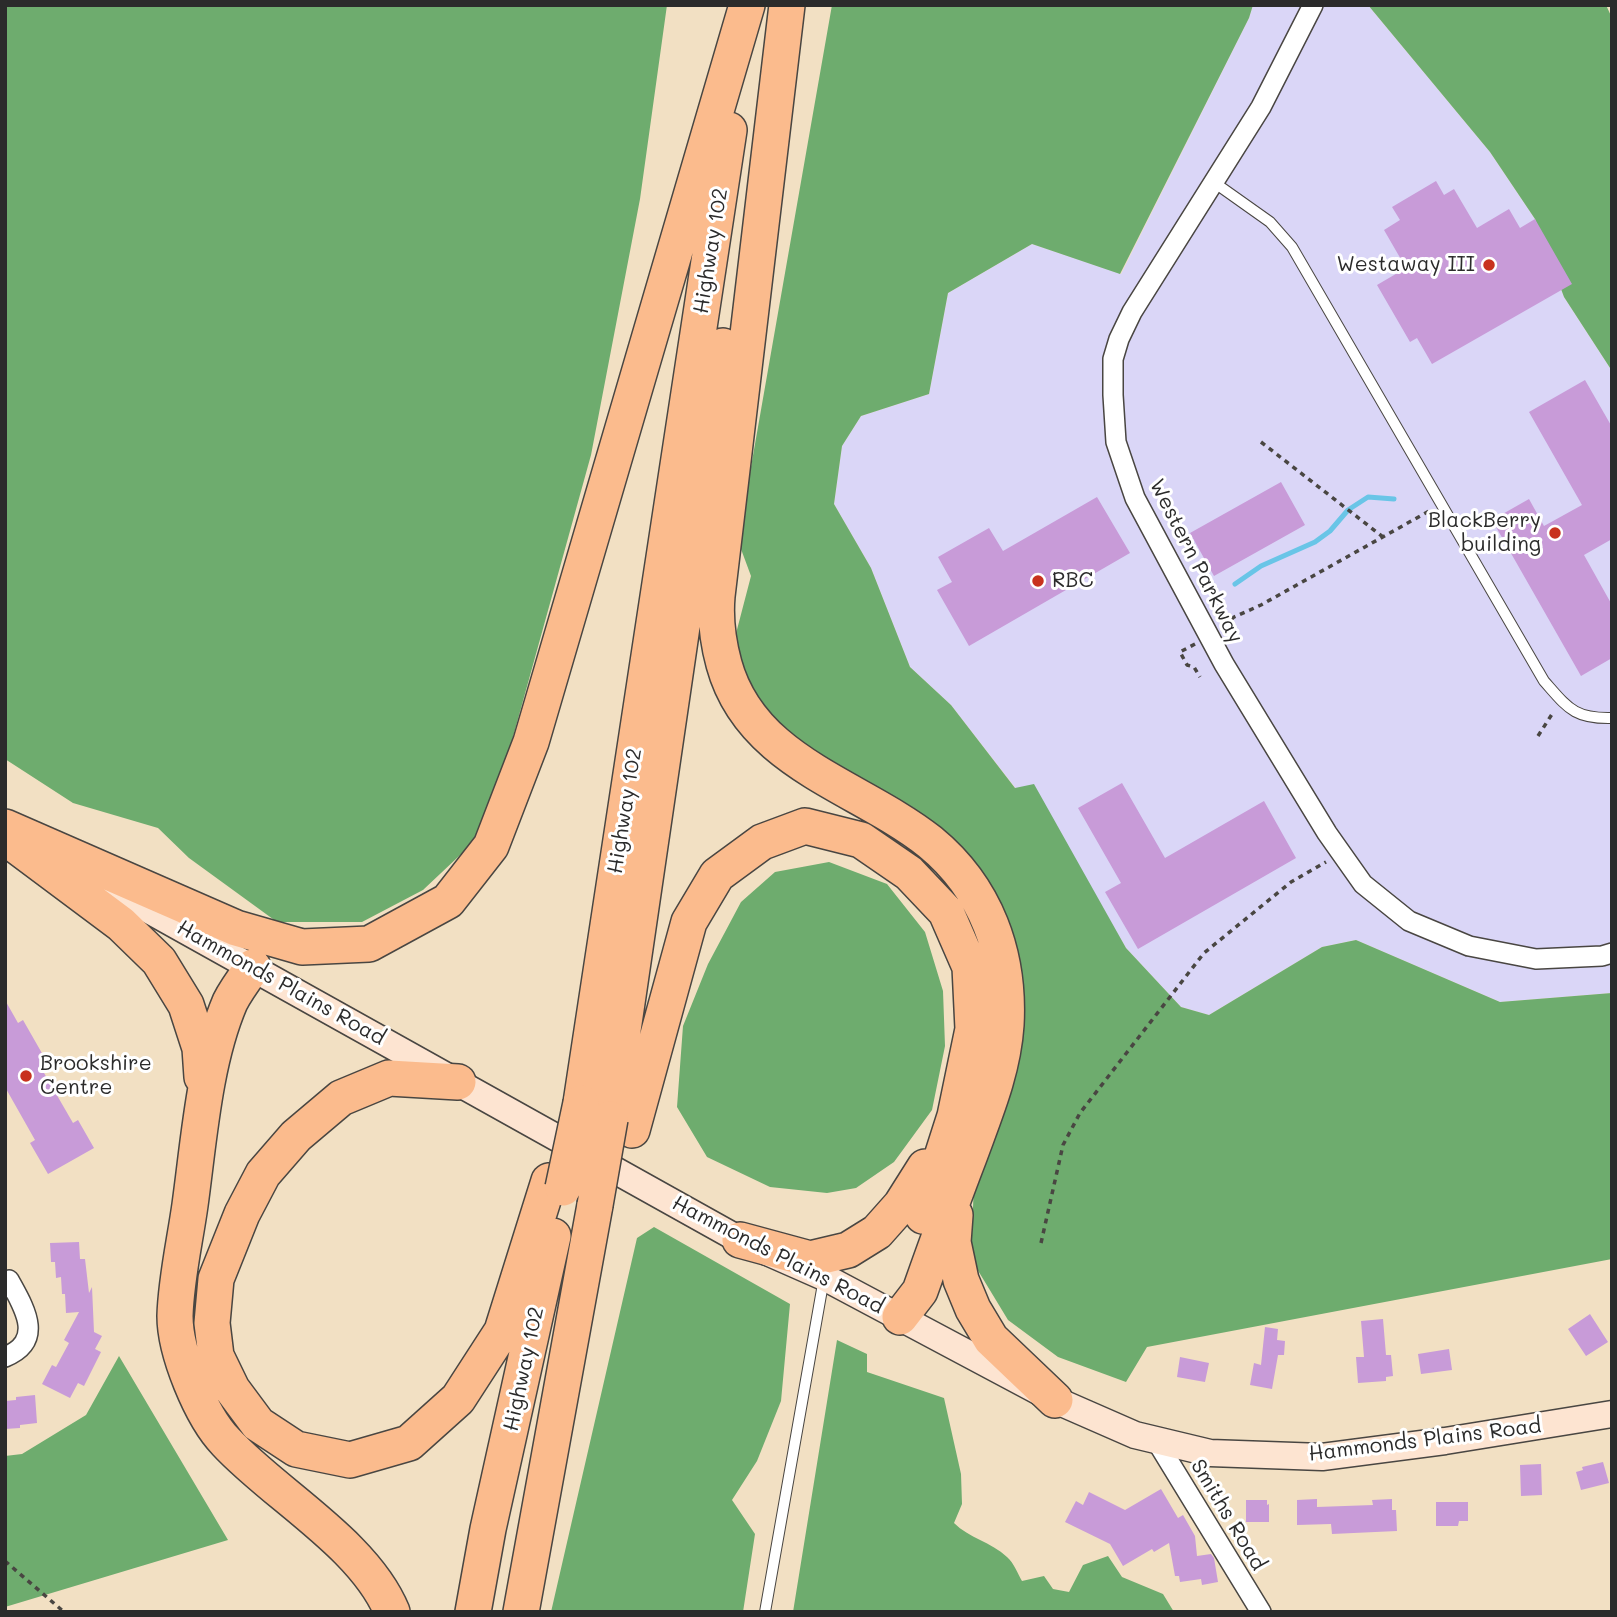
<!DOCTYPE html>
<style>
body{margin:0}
#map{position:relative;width:1617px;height:1617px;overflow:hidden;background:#f2e0c3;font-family:Mali,sans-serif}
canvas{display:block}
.frame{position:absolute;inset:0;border:7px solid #2b2b2b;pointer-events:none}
</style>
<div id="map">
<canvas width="1617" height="1617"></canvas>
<div class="frame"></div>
</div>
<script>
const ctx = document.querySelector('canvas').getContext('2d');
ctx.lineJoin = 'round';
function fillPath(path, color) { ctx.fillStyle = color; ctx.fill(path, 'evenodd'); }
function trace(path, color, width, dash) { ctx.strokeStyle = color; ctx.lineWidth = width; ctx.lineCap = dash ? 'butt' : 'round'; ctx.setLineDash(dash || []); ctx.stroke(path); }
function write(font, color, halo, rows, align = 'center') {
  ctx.font = font + ' Mali,sans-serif'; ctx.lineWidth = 6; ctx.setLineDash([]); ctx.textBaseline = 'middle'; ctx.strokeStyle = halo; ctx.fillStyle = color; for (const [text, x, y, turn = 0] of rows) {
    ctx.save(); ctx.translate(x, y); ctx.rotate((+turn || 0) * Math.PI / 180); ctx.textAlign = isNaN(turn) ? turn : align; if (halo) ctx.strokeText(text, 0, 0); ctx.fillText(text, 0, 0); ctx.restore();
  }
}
fillPath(new Path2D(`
 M 1253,5 L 1368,5 L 1490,152 L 1535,219 L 1564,297 L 1612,371 L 1612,993 L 1500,1002 L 1356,940 L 1322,947 L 1209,1015 L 1181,1007 L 1126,948 L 1086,879 L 951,705 L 910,667 L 871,568 L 834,504 L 842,446 L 861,416 L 929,394 L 948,293 L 1032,244 L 1121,274 L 1249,18 Z`), '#dad6f7');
fillPath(new Path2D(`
 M 5,5 L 667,5 L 640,199 L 591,455 L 508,755 L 475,841 L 423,890 L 362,922 L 277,922 L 189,858 L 158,828 L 73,803 L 5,759 Z
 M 832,5 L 1253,5 L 1249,18 L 1120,274 L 1032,244 L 948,293 L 929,394 L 861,416 L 842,446 L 834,504 L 871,568 L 910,667 L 951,705 L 1015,788 L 1034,784 L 1126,948 L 1181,1007 L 1209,1015 L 1322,947 L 1356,940 L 1500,1002 L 1612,993 L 1612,1259 L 1147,1347 L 1126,1382 L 1058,1357 L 1008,1320 L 971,1259 L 974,1182 L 1003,1107 L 972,866 L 914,808 L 832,763 L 756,710 L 733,645 L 751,576 L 738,541 Z
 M 1368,5 L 1606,5 L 1612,18 L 1612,371 L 1564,297 L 1535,219 L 1490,152 Z
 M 829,862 L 887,884 L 925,932 L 943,991 L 945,1046 L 932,1110 L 894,1162 L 856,1188 L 827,1193 L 770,1187 L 707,1157 L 677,1107 L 683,1026 L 708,964 L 741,902 L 775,872 Z
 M 654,1227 L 790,1304 L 781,1401 L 757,1461 L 732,1500 L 755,1534 L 743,1612 L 551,1612 L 637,1238 Z
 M 837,1340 L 867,1354 L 867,1372 L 944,1398 L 961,1474 L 962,1504 L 954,1523 C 969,1538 991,1542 1007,1557 C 1014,1563 1018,1574 1022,1581 L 1044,1576 L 1053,1589 L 1069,1592 L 1083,1565 L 1108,1556 L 1122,1577 L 1163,1594 L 1174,1612 L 793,1612 Z
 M 119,1356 L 228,1540 L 5,1607 L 5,1456 L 22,1454 L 86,1415 Z`), '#6eac6e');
trace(new Path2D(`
 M 1235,584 L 1261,566 L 1315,542 L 1330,531 L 1348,510 L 1368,497 L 1394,499`), '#69c5e7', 5);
fillPath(new Path2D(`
 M 1436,181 L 1444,195 L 1454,189 L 1477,228 L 1509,209 L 1520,228 L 1535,219 L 1572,284 L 1432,364 L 1417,338 L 1410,342 L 1377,285 L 1406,268 L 1384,230 L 1400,220 L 1392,207 Z
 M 1585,380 L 1612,427 L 1612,539 L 1584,555 L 1612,605 L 1612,658 L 1581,676 L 1492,520 L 1529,499 L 1544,526 L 1582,505 L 1529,412 Z
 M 1281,482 L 1305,525 L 1214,576 L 1190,533 Z
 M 1097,497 L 1130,553 L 969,646 L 937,590 L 952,582 L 938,557 L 989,528 L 1003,551 Z
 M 1122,783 L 1165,858 L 1264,801 L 1296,858 L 1138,949 L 1105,892 L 1121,883 L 1078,808 Z
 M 5,1000 L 18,1023 L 23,1020 L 47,1062 L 40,1066 L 73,1123 L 78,1120 L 94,1148 L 48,1174 L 30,1143 L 35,1140 L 5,1087 Z
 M 79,1242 L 80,1259 L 85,1259 L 89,1293 L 92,1287 L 94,1332 L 102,1336 L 95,1349 L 101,1352 L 84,1386 L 78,1383 L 70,1398 L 42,1384 L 52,1365 L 56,1367 L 69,1343 L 64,1340 L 79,1312 L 66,1313 L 65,1294 L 62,1294 L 61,1277 L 56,1278 L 55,1262 L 51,1262 L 50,1243 Z
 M 1590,1314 L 1608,1342 L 1586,1356 L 1568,1329 Z
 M 1383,1319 L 1386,1355 L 1391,1355 L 1393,1376 L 1386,1377 L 1386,1381 L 1358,1383 L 1356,1357 L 1364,1357 L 1361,1321 Z
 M 1265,1327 L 1278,1329 L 1277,1340 L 1285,1341 L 1284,1355 L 1278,1355 L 1272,1389 L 1250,1385 L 1254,1363 L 1261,1365 Z
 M 1449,1349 L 1452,1370 L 1421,1374 L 1418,1354 Z
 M 1180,1357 L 1209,1363 L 1205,1382 L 1177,1377 Z
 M 35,1395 L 37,1423 L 20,1425 L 20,1428 L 5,1429 L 5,1401 L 16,1400 L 16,1397 Z
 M 1603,1462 L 1609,1483 L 1581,1490 L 1576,1472 L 1583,1470 L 1582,1467 Z
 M 1541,1464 L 1542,1495 L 1521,1496 L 1520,1465 Z
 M 1161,1489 L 1178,1518 L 1183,1515 L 1195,1536 L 1197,1556 L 1211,1554 L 1214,1558 L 1218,1582 L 1202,1585 L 1201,1579 L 1180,1582 L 1179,1576 L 1175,1576 L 1169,1543 L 1154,1552 L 1152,1549 L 1123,1566 L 1110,1544 L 1065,1522 L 1076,1501 L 1083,1505 L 1089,1492 L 1125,1510 Z
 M 1317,1499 L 1317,1507 L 1373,1505 L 1372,1500 L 1392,1499 L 1392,1510 L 1396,1510 L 1397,1531 L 1332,1534 L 1331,1524 L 1297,1525 L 1297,1500 Z
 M 1246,1500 L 1267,1500 L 1267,1505 L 1269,1504 L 1269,1522 L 1246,1522 Z
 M 1436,1502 L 1468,1502 L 1468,1521 L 1459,1521 L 1458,1526 L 1436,1526 Z`), '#c89bd8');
const service = new Path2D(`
 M 1215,183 L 1270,222 L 1292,247 L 1544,681 C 1568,708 1574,719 1612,718
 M 765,1612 L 824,1278`);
const minor = new Path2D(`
 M 1313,5 L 1261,107 L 1132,312 L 1119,339 L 1113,359 L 1113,395 L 1116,442 L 1135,498 L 1224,664 L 1327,833 L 1363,884 L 1409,921 L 1469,946 L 1536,959 L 1602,956 L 1612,953
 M 5,1288 L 9,1280 C 23,1306 46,1340 5,1357
 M 1157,1442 L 1261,1612`);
const secondary = new Path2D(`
 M 111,889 L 740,1240 L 824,1277 L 1055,1400 L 1135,1435 L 1210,1453 L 1322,1457 L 1445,1441 L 1612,1414`);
const motorway = new Path2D(`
 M 787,5 L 717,596 C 715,619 718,642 724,664 C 751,763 858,785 930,842 C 986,888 1010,954 1006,1025 C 1003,1071 985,1113 969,1157 C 952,1201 936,1246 920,1291 L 900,1317
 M 5,827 L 236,928 L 302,947 L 369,944 L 448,901 L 491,846 L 531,742 L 747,5
 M 18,847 L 121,924 L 159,961 L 186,1005 L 200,1048 L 202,1077
 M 253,967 C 245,978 236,990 230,1002 C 204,1063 199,1140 190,1205 C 185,1241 176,1279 175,1316 C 175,1352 201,1416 226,1442 C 275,1495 364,1544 392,1612
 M 458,1082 L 389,1078 L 341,1098 L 296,1136 L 263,1174 L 242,1214 L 216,1279 L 212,1323 L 216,1356 L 232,1389 L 258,1424 L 296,1449 L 350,1460 L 409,1443 L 458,1399 L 502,1331 L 549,1181
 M 581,1103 L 729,130
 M 610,1119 L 723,346
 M 632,1130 L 689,922 L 717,875 L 762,842 L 805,826 L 861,840 L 909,873 L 946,912 L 970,967 L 973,1029 L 955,1116 L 923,1216
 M 955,1215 L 953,1242 L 961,1280 L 973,1309 L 991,1339 L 1055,1400
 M 740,1240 L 810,1259 L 848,1250 L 877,1232 L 901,1205 L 925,1167
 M 473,1612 L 488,1529 L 553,1236
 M 521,1612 L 595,1205`);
trace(service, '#494642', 12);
trace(minor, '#494642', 22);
trace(secondary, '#494642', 29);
trace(motorway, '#494642', 38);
trace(new Path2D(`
 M 1261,442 L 1383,537
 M 1224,626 L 1234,617 L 1261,605 L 1431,510
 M 1195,644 L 1180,652 L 1187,665 L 1194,667 L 1200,677
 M 1538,736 L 1554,711
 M 1041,1243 L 1063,1145 L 1080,1113 L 1204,953 L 1291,882 L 1326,862
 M 5,1561 L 64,1612`), '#494642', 3.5, [5, 5]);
trace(service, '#fff', 10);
trace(minor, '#fff', 19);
trace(secondary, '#fde4d1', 26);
trace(motorway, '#fbbb8d', 35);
const motorwayBridge = new Path2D(`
 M 563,1188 L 581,1103
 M 595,1205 L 610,1119`);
trace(motorwayBridge, '#494642', 38, []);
trace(motorwayBridge, '#fbbb8d', 35);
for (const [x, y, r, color] of [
 [1489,265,7,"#c8321e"],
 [1555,533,7,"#c8321e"],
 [1038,581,7,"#c8321e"],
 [26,1076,7,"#c8321e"]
]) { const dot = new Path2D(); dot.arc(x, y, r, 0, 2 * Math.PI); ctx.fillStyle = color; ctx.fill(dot); trace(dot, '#fff', 2.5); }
write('21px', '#2b2b2b', '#fff', [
 ["Highway 102",711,251,-81],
 ["Western Parkway",1196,561,63],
 ["Highway 102",625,811,-81],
 ["Hammonds Plains Road",281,983,29],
 ["Hammonds Plains Road",778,1255,27],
 ["Highway 102",524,1369,-78],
 ["Hammonds Plains Road",1425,1440,-7],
 ["Smiths Road",1228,1515,59]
]);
write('21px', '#2b2b2b', '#fff', [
 ["Westaway III",1475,265],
 ["BlackBerry",1541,521],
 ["building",1541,545],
 ["RBC",1052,581,"left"],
 ["Brookshire",40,1064,"left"],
 ["Centre",40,1088,"left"]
], 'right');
</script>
